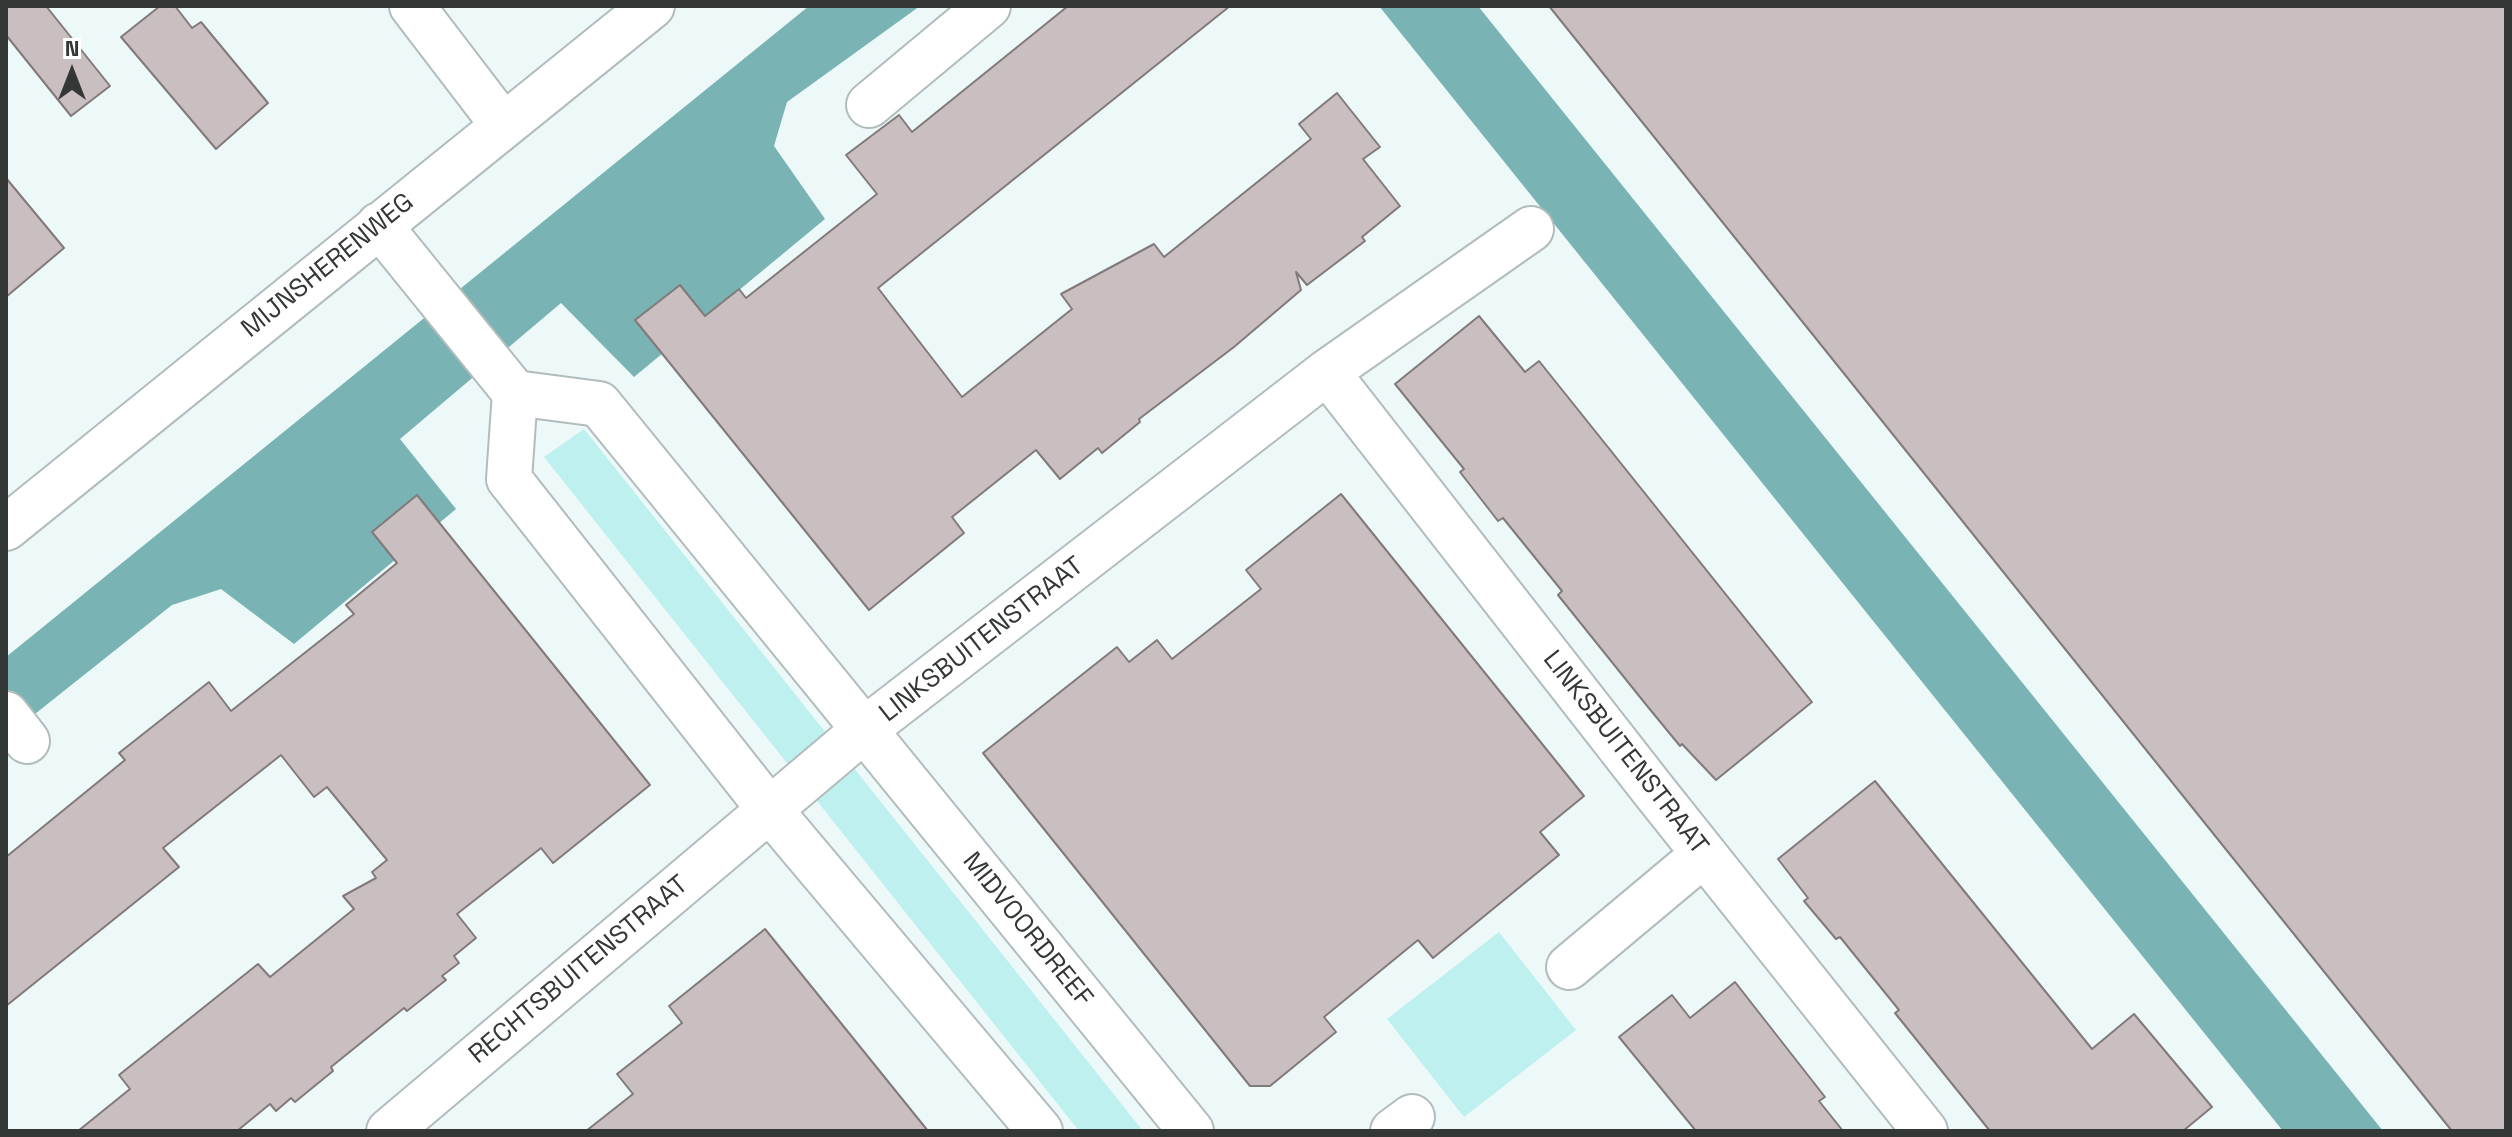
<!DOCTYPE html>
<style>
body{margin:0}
#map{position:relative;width:2512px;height:1137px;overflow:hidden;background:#edf8f8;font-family:"Space Grotesk",sans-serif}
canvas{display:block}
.frame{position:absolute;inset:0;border:8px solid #333736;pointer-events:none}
.north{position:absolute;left:32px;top:32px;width:80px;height:80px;-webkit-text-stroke:6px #fff;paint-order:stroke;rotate:0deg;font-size:22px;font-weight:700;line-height:32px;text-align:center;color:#333736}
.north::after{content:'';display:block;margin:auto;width:28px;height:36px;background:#333736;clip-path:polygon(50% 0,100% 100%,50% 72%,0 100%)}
</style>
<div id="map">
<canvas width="2512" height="1137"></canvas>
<div class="frame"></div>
<div class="north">N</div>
</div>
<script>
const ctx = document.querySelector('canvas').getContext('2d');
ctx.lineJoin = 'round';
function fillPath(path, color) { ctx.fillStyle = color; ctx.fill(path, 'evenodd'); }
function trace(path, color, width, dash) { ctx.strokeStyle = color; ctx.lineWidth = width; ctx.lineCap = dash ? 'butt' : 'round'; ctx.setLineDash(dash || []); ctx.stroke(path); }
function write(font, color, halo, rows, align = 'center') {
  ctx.font = font + ' "Space Grotesk",sans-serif'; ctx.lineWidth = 7; ctx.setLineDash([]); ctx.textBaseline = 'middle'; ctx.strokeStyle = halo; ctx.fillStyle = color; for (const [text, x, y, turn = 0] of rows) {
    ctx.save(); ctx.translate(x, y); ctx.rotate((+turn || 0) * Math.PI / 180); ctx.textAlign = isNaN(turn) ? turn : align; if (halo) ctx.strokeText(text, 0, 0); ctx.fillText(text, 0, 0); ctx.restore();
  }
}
fillPath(new Path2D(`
 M 584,429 L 1143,1131 L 1079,1131 L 544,457 Z
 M 1499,932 L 1576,1030 L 1464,1117 L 1387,1019 Z`), '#bef0ef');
fillPath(new Path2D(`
 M 809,6 L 920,6 L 787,102 L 774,146 L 825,219 L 634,377 L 561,303 L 400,439 L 456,509 L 294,644 L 221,589 L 172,605 L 6,737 L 6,657 Z
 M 1379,6 L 1478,6 L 2383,1131 L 2283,1131 Z`), '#79b3b3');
const building = new Path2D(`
 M 6,6 L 46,6 L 110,86 L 71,116 L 6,35 Z
 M 160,6 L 175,6 L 192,28 L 201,22 L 268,103 L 216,149 L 121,37 Z
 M 1068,6 L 1230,6 L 878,288 L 962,397 L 1072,309 L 1061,294 L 1154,244 L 1164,257 L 1311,139 L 1299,124 L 1337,93 L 1380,147 L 1363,159 L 1400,206 L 1362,237 L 1365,241 L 1307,285 L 1296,272 L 1301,290 L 1234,347 L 1139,419 L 1140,422 L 1102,453 L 1098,448 L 1060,479 L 1036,450 L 952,517 L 964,533 L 869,610 L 635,320 L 680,285 L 705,316 L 739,289 L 746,298 L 877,194 L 846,155 L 899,115 L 912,132 Z
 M 1549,6 L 2506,6 L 2506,1131 L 2452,1131 Z
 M 6,178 L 64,248 L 6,297 Z
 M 1479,316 L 1525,372 L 1539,361 L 1812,702 L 1716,780 L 1682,744 L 1680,746 L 1648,707 L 1558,595 L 1562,591 L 1503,518 L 1498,521 L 1460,472 L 1464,469 L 1395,384 Z
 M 1341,494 L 1584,796 L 1540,832 L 1559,855 L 1433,958 L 1418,940 L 1324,1017 L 1336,1032 L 1270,1086 L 1250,1086 L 983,753 L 1117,647 L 1129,662 L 1157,640 L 1172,659 L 1261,589 L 1246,570 Z
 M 417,495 L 650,785 L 553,863 L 541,848 L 457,914 L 476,938 L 454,956 L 459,963 L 442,976 L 446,980 L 407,1011 L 404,1008 L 331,1067 L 333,1071 L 295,1102 L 291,1098 L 276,1111 L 270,1104 L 237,1131 L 78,1131 L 130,1089 L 119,1075 L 258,964 L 270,977 L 354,909 L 343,896 L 376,878 L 372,872 L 387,860 L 327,787 L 314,797 L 281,755 L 163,848 L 179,867 L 6,1006 L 6,857 L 125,760 L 119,753 L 209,682 L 231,711 L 354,614 L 346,605 L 397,563 L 372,532 Z
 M 1875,781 L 2092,1049 L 2134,1014 L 2212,1107 L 2183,1131 L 1990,1131 L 1895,1013 L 1899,1010 L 1840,937 L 1836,939 L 1804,901 L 1808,898 L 1778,859 Z
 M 765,929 L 928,1131 L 586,1131 L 633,1094 L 617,1074 L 682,1023 L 669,1006 Z
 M 1735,982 L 1825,1097 L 1819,1101 L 1843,1131 L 1696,1131 L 1619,1037 L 1672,995 L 1690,1018 Z`);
fillPath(building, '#c9bfc0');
trace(building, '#82797a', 2);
const minor = new Path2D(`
 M 412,6 L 503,125
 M 869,105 L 988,6
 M 379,225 L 515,393
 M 1327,372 L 1654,791 L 1925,1131
 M 6,528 L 652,6
 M 6,714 L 27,741
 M 1569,967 L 1704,854
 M 389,1131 L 864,730 L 1327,372 L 1531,229
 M 1040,1131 L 769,809 L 509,479 L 515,393 L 599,404 L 1191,1131
 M 1393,1131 L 1412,1117`);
trace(minor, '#b2bcbc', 48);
trace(minor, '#fff', 44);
write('26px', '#333736', '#fff', [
 ["MIJNSHERENWEG",328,266,-39],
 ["LINKSBUITENSTRAAT",982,640,-38],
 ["LINKSBUITENSTRAAT",1625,753,52],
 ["MIDVOORDREEF",1027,930,51],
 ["RECHTSBUITENSTRAAT",579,970,-40]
]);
</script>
